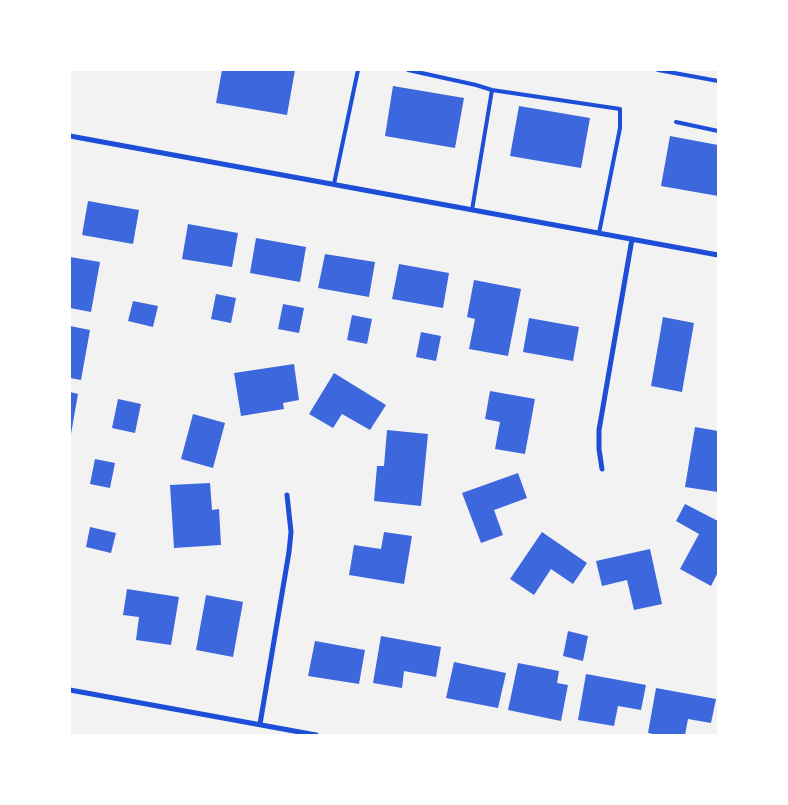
<!DOCTYPE html>
<style>
body{margin:0}
#map{position:relative;width:788px;height:805px;overflow:hidden;background:#f2f2f2;font-family:"Libre Baskerville",serif}
canvas{display:block}
.frame{position:absolute;inset:0;border:71px solid #fff;pointer-events:none}
</style>
<div id="map">
<canvas width="788" height="805"></canvas>
<div class="frame"></div>
</div>
<script>
const ctx = document.querySelector('canvas').getContext('2d');
ctx.lineJoin = 'round';
function fillPath(path, color) { ctx.fillStyle = color; ctx.fill(path, 'evenodd'); }
function trace(path, color, width, dash) { ctx.strokeStyle = color; ctx.lineWidth = width; ctx.lineCap = dash ? 'butt' : 'round'; ctx.setLineDash(dash || []); ctx.stroke(path); }
fillPath(new Path2D(`
 M 222,70 L 295,70 L 287,115 L 216,103 Z
 M 393,86 L 464,98 L 455,148 L 385,136 Z
 M 519,106 L 590,118 L 581,168 L 510,156 Z
 M 670,136 L 718,145 L 718,196 L 661,186 Z
 M 88,201 L 139,210 L 133,244 L 82,235 Z
 M 188,224 L 238,233 L 232,267 L 182,259 Z
 M 256,238 L 306,247 L 300,282 L 250,273 Z
 M 325,254 L 375,262 L 369,297 L 318,288 Z
 M 70,257 L 100,262 L 91,312 L 70,308 Z
 M 399,264 L 449,273 L 443,308 L 392,299 Z
 M 474,280 L 521,289 L 508,356 L 469,349 L 475,319 L 467,317 Z
 M 216,294 L 236,298 L 231,323 L 211,319 Z
 M 133,301 L 158,306 L 153,327 L 128,321 Z
 M 283,304 L 304,308 L 299,333 L 278,329 Z
 M 352,315 L 372,319 L 367,344 L 347,340 Z
 M 663,317 L 694,323 L 682,392 L 651,386 Z
 M 529,318 L 579,327 L 573,361 L 523,352 Z
 M 70,326 L 90,330 L 81,380 L 70,378 Z
 M 421,332 L 441,336 L 436,361 L 416,357 Z
 M 294,364 L 299,400 L 283,403 L 284,409 L 241,416 L 234,373 Z
 M 334,373 L 386,405 L 370,430 L 342,414 L 333,428 L 309,414 Z
 M 490,391 L 535,399 L 525,454 L 495,449 L 500,422 L 485,419 Z
 M 70,392 L 78,394 L 71,434 L 70,434 Z
 M 118,399 L 141,404 L 135,433 L 112,428 Z
 M 193,414 L 225,423 L 213,468 L 181,459 Z
 M 695,427 L 718,431 L 718,492 L 685,487 Z
 M 387,430 L 428,434 L 421,506 L 374,501 L 377,466 L 384,466 Z
 M 95,459 L 115,463 L 110,488 L 90,484 Z
 M 518,473 L 527,498 L 494,510 L 503,535 L 481,543 L 462,493 Z
 M 210,483 L 212,510 L 219,509 L 221,545 L 174,548 L 170,485 Z
 M 685,504 L 718,521 L 718,572 L 711,586 L 680,569 L 699,534 L 676,521 Z
 M 90,527 L 116,533 L 111,553 L 86,547 Z
 M 384,532 L 412,536 L 404,584 L 349,575 L 354,545 L 381,549 Z
 M 542,532 L 587,563 L 573,584 L 551,569 L 534,595 L 510,579 Z
 M 650,549 L 662,604 L 634,610 L 627,580 L 602,586 L 596,561 Z
 M 127,589 L 179,597 L 171,645 L 136,640 L 139,617 L 123,615 Z
 M 206,595 L 243,602 L 233,657 L 196,650 Z
 M 568,631 L 588,636 L 583,661 L 563,656 Z
 M 381,636 L 441,647 L 436,677 L 404,671 L 402,688 L 373,683 Z
 M 315,641 L 365,650 L 359,684 L 308,676 Z
 M 454,662 L 506,673 L 498,708 L 446,698 Z
 M 518,663 L 559,671 L 557,683 L 568,685 L 561,721 L 508,710 Z
 M 586,674 L 646,685 L 641,710 L 618,706 L 614,726 L 578,720 Z
 M 656,688 L 716,699 L 711,723 L 688,719 L 685,735 L 659,735 L 648,733 Z`), '#3d67dc');
trace(new Path2D(`
 M 408,70 L 476,85 L 492,90 L 620,109 L 620,128 L 599,233
 M 658,70 L 718,81
 M 676,122 L 718,131
 M 334,184 L 358,70
 M 472,210 L 492,90`), '#1d4ed8', 4);
trace(new Path2D(`
 M 70,136 L 718,255
 M 602,469 L 599,449 L 599,430 L 632,239
 M 70,690 L 316,735
 M 260,724 L 289,552 L 291,532 L 287,495`), '#1d4ed8', 5);
</script>
